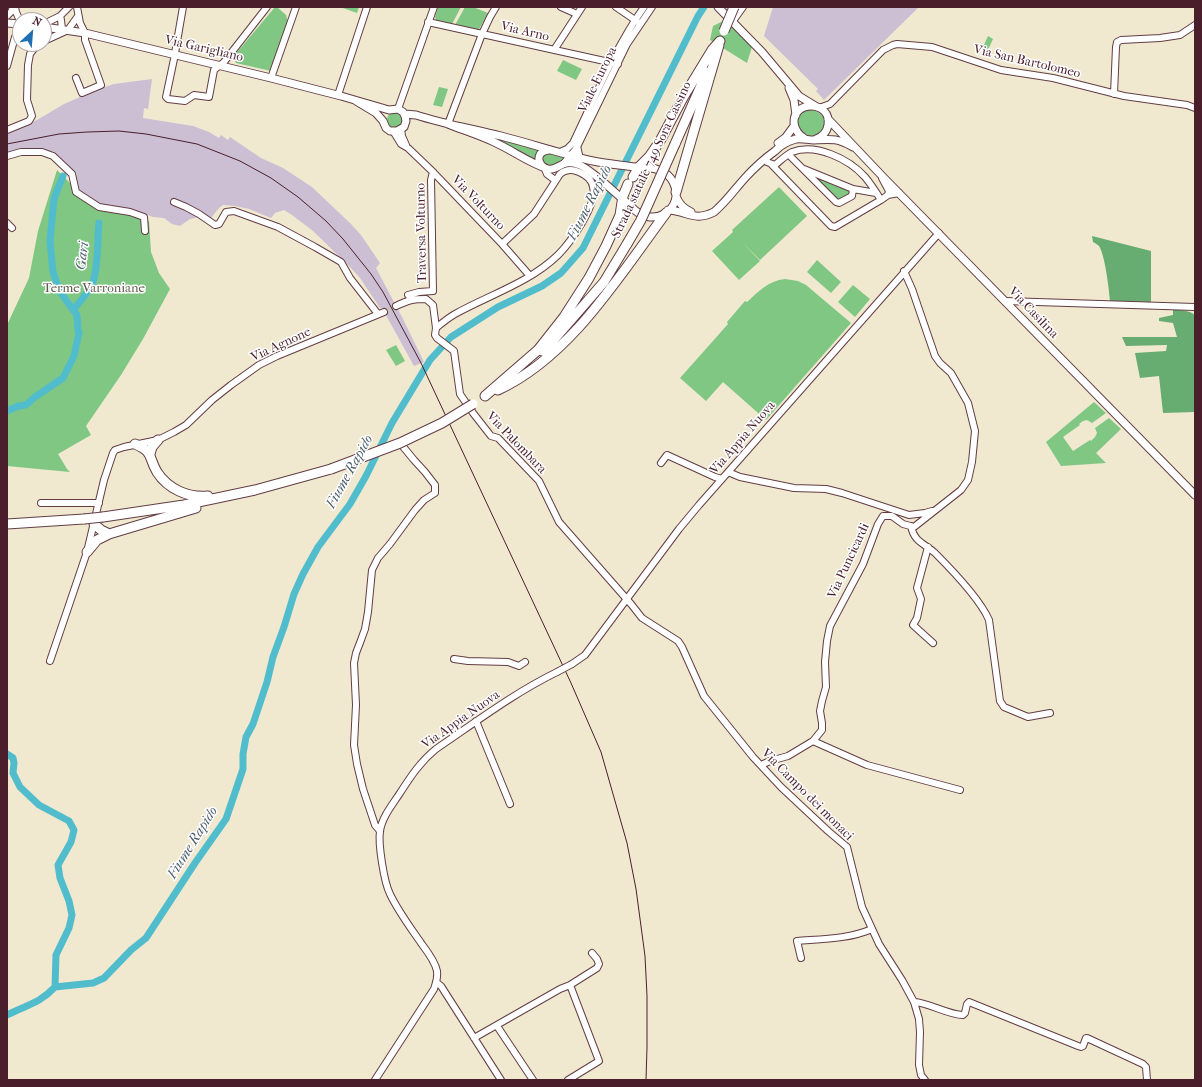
<!DOCTYPE html>
<style>
body{margin:0}
#map{position:relative;width:1202px;height:1087px;overflow:hidden;background:#f0e9d0;font-family:"IM FELL French Canon",serif}
canvas{display:block}
.frame{position:absolute;inset:0;border:8px solid #4a1f2b;pointer-events:none}
.north{position:absolute;left:12px;top:12px;width:40px;height:40px;box-sizing:border-box;background:#fff;border:1px solid #b7a5aa;border-radius:50%;rotate:26deg;font-size:11px;font-weight:700;line-height:16px;text-align:center;color:#4a1f2b}
.north::after{content:'';display:block;margin:auto;width:14px;height:18px;background:#1f6fb2;clip-path:polygon(50% 0,100% 100%,50% 72%,0 100%)}
</style>
<div id="map">
<canvas width="1202" height="1087"></canvas>
<div class="frame"></div>
<div class="north">N</div>
</div>
<script>
const ctx = document.querySelector('canvas').getContext('2d');
ctx.lineJoin = 'round';
function fillPath(path, color) { ctx.fillStyle = color; ctx.fill(path, 'evenodd'); }
function trace(path, color, width, dash) { ctx.strokeStyle = color; ctx.lineWidth = width; ctx.lineCap = dash ? 'butt' : 'round'; ctx.setLineDash(dash || []); ctx.stroke(path); }
function write(font, color, halo, rows, align = 'center') {
  ctx.font = font + ' "IM FELL French Canon",serif'; ctx.lineWidth = 3; ctx.setLineDash([]); ctx.textBaseline = 'middle'; ctx.strokeStyle = halo; ctx.fillStyle = color; for (const [text, x, y, turn = 0] of rows) {
    ctx.save(); ctx.translate(x, y); ctx.rotate((+turn || 0) * Math.PI / 180); ctx.textAlign = isNaN(turn) ? turn : align; if (halo) ctx.strokeText(text, 0, 0); ctx.fillText(text, 0, 0); ctx.restore();
  }
}
fillPath(new Path2D(`
 M 773,7 L 919,7 L 824,100 L 816,91 L 818,89 L 764,36 Z
 M 152,79 L 148,109 L 144,108 L 143,118 L 193,126 L 209,132 L 219,138 L 221,135 L 228,140 L 230,137 L 261,158 L 283,168 L 312,187 L 351,224 L 361,235 L 380,263 L 376,268 L 403,319 L 424,362 L 414,366 L 382,308 L 380,308 L 360,278 L 350,267 L 313,231 L 292,215 L 284,210 L 275,213 L 271,218 L 249,209 L 235,206 L 223,205 L 219,208 L 211,218 L 204,216 L 190,219 L 180,226 L 172,224 L 164,218 L 153,217 L 135,210 L 99,204 L 80,193 L 70,177 L 61,167 L 55,152 L 39,149 L 24,149 L 7,153 L 7,133 L 37,120 L 64,104 L 96,90 L 114,84 Z`), '#ccbfd4');
fillPath(new Path2D(`
 M 275,7 L 277,7 L 286,15 L 288,22 L 271,71 L 236,63 L 233,57 Z
 M 340,7 L 359,7 L 357,13 Z
 M 438,7 L 461,7 L 452,24 L 436,20 L 435,17 Z
 M 465,7 L 473,7 L 488,13 L 478,31 L 455,25 Z
 M 725,20 L 752,47 L 747,63 L 710,40 L 713,26 Z
 M 988,36 L 993,39 L 987,52 L 982,49 Z
 M 563,60 L 582,69 L 576,80 L 557,71 Z
 M 439,87 L 448,89 L 442,107 L 433,105 Z
 M 809,109 C 835,114 825,140 808,138 C 806,137 802,135 799,134 L 796,119 L 798,115 Z
 M387 120a8 8 0 1 1 16 0a8 8 0 1 1-16 0Z
 M 502,140 L 540,150 L 536,156 L 536,162 L 501,142 Z
 M 548,153 L 566,157 L 558,164 L 552,167 L 541,163 L 542,155 Z
 M 57,170 L 88,201 L 149,221 L 151,252 L 159,273 L 170,289 L 143,339 L 121,375 L 86,426 L 91,435 L 58,454 L 67,469 L 70,472 L 7,466 L 7,325 L 29,278 L 38,231 Z
 M 813,174 L 850,190 L 849,195 L 838,201 L 812,177 Z
 M 779,187 L 807,216 L 760,260 L 743,243 L 760,261 L 739,280 L 712,251 L 733,232 L 732,230 Z
 M 817,260 L 841,282 L 831,293 L 807,272 Z
 M 785,279 L 798,281 L 806,285 L 851,323 L 766,420 L 723,382 L 706,401 L 680,378 L 728,324 L 727,322 L 745,301 L 747,302 C 759,291 768,281 785,279 Z
 M 853,285 L 870,299 L 855,317 L 838,302 Z
 M 396,345 L 405,361 L 396,366 L 386,350 Z
 M 1094,402 L 1106,413 L 1092,423 L 1087,420 L 1083,421 L 1079,424 L 1080,425 L 1063,437 L 1073,451 L 1090,440 L 1091,441 L 1095,437 L 1097,433 L 1095,428 L 1109,418 L 1121,429 L 1096,453 L 1106,463 L 1061,466 L 1046,442 Z`), '#7fc783');
fillPath(new Path2D(`
 M 1092,236 L 1151,251 L 1151,302 L 1110,301 C 1109,289 1105,255 1099,246 C 1097,244 1095,243 1093,242 Z
 M 1173,310 C 1181,310 1188,310 1195,315 L 1195,412 L 1163,413 L 1159,376 L 1140,378 L 1135,353 L 1166,351 L 1167,345 L 1126,346 L 1122,337 L 1177,337 L 1173,323 L 1159,321 L 1159,318 L 1173,315 Z`), '#67ac71');
trace(new Path2D(`
 M 73,310 C 80,301 89,293 93,282 C 99,263 97,242 99,223
 M 7,411 L 18,406 L 26,405 L 35,397 L 63,378 L 74,356 L 79,333 L 78,330 L 77,315 L 60,292 L 53,272 L 50,241 L 54,199 L 63,176
 M 7,754 L 13,758 L 14,763 L 13,773 L 20,787 L 39,805 L 69,821 L 74,830 L 71,842 L 58,865 L 60,878 L 69,901 L 72,915 L 69,928 L 56,955 L 55,987
 M 55,987 L 93,983 L 104,978 L 131,950 L 146,938 L 195,863 L 226,819 L 243,769 L 243,754 L 246,737 L 253,724 L 267,682 L 273,657 L 284,627 L 294,594 L 303,574 L 318,547 L 350,504 L 366,476 L 392,423 L 430,360 L 451,337 L 498,307 L 542,286 L 561,273 L 583,248 L 698,16 L 704,7
 M 7,1015 C 26,1005 39,1004 55,987`), '#51bdcc', 7);
trace(new Path2D(`
 M 384,312 L 396,306`), '#cfc1af', 6, [6, 3]);
const minor = new Path2D(`
 M 15,7 L 16,12 L 20,21
 M 183,7 L 174,59 L 166,97 L 168,99 L 185,101 L 194,95 L 209,97 L 214,70 L 224,62 L 267,7
 M 561,7 L 577,14
 M 616,7 L 638,22
 M 7,16 L 11,12 L 13,7
 M 60,16 L 61,20 L 62,29
 M 733,21 L 743,7
 M 428,22 L 618,64
 M 44,24 L 60,16 L 69,7
 M 44,41 L 68,30 L 78,16
 M 554,50 L 582,7
 M 7,66 L 15,37 L 20,28
 M 76,78 L 82,93 L 101,85 L 85,40 L 85,33 L 80,23 L 77,7
 M 271,78 L 296,7
 M 1114,94 L 1116,47 L 1117,42 L 1121,40 L 1160,38 L 1180,35 L 1195,25
 M 338,95 L 367,7
 M 819,108 L 830,104 L 883,50 L 893,45 L 897,44 L 932,47 L 1001,70 L 1053,78 L 1124,96 L 1187,105 L 1195,108
 M 398,109 L 434,7
 M 448,124 L 482,34 L 490,17 L 496,7
 M 401,129 L 402,136 L 406,145
 M 7,130 L 29,121 L 32,116 L 27,100 L 28,65 L 30,54 L 36,46 L 39,44
 M 393,131 L 401,144 L 408,148 L 433,172 L 502,244 L 530,276
 M 560,152 L 567,149 L 573,143 C 595,97 615,48 644,7
 M 789,155 L 836,202 L 839,203 L 852,196 L 853,189
 M 7,156 L 21,152 L 42,152 L 53,156 L 72,174 L 76,192 L 99,207 L 130,212 L 144,217 L 145,231
 M 766,158 L 767,162 L 775,165 C 780,161 786,155 792,152 C 816,143 849,159 865,177 C 871,184 876,192 881,200 L 888,195 L 899,193
 M 564,163 L 576,149 L 627,44 L 652,7
 M 772,165 L 831,226 L 835,227 L 874,204 L 881,200
 M 544,167 L 547,174 L 555,180
 M 804,169 L 853,189 L 876,193
 M 882,178 L 889,191 L 888,195
 M 174,202 L 186,207 L 199,214 L 215,225 L 219,224 L 226,212 L 234,211 L 278,227 L 315,247 L 341,262 L 350,278 L 378,314
 M 7,223 L 12,228
 M 408,295 L 419,292 L 433,291 L 431,180 L 433,172
 M 1005,301 L 1195,307
 M 396,306 C 409,300 412,299 426,299 L 433,305 L 436,328 L 435,335 L 437,338 L 454,351 L 460,394 L 473,413 L 491,436 L 498,438 L 539,481 L 559,522 L 631,604 L 642,618 L 678,641 L 682,647 L 704,696 L 753,757 L 781,787 L 828,831 L 847,847 L 862,907 L 879,944 L 902,980 L 914,1002 L 919,1019 L 920,1032 L 919,1065 L 921,1075 L 925,1080
 M 436,328 C 442,323 448,318 455,314 C 489,295 529,283 558,255 C 570,243 598,204 593,187 C 592,179 586,175 579,172 C 572,169 566,169 560,174 L 534,214 L 502,244
 M 661,463 L 667,455 L 715,477 L 722,479
 M 728,472 L 740,477 L 794,488 L 826,489 L 842,493 L 909,515 L 925,513 L 932,511
 M 41,503 L 99,503
 M 911,526 C 914,542 924,543 935,553 C 951,569 980,599 989,620 L 1000,701 L 1004,707 L 1028,717 L 1050,713
 M 928,547 L 917,588 L 921,599 L 917,618 L 913,625 L 933,643
 M 454,659 L 468,661 L 508,662 L 519,666 L 525,662
 M 50,661 L 87,552 L 104,480 L 113,453 L 115,450 L 124,447 L 158,440 L 174,432 L 186,425 L 212,400 L 231,385 L 259,365 L 277,356 L 384,312
 M 572,664 L 585,655 L 679,529 L 699,505 L 939,233
 M 476,721 L 510,804
 M 813,741 L 867,765 L 960,790
 M 761,765 L 770,761 L 788,756 L 813,741 L 822,730 L 822,723 L 820,711 L 822,701 L 826,687 L 825,662 L 827,641 L 830,626 L 863,564 L 878,524 L 883,516 L 892,516 L 903,524 L 914,527 L 961,490 L 968,480 L 972,462 L 975,431 L 968,403 L 951,373 L 940,363 L 935,356 L 912,289 L 904,271
 M 380,831 L 375,825 L 363,789 L 357,764 L 354,745 L 356,705 L 354,663 L 356,653 L 361,640 L 365,629 L 368,612 L 372,570 L 378,558 L 390,544 L 415,510 L 424,500 L 435,493 L 435,485 L 425,472 L 414,460 L 400,443
 M 801,958 L 797,941 C 822,939 849,939 872,929
 M 436,982 L 441,986 L 501,1080
 M 914,1002 C 930,1003 948,1015 963,1015 L 965,1013 L 967,1004 L 969,1002 L 1078,1046 L 1081,1047 L 1083,1046 L 1086,1038 L 1087,1038 L 1143,1064 L 1146,1067 L 1147,1080
 M 497,1026 L 533,1080
 M 474,1038 L 560,989 L 570,985 L 597,968 L 599,964 L 597,959 L 592,953
 M 375,1080 L 434,989 C 436,983 438,978 437,971 C 435,961 427,951 421,943 C 410,927 398,911 390,894 C 384,882 378,844 380,831 C 382,817 393,804 400,793 C 411,776 420,762 436,749 C 476,722 514,693 557,672
 M 568,1080 L 599,1061 L 570,985`);
const major = new Path2D(`
 M 718,7 L 762,52 L 799,96 L 817,107
 M 7,23 L 20,24
 M 44,27 L 85,33 L 271,78 L 341,96 L 389,110 L 398,109 L 403,112 L 405,116 L 406,121 L 404,127 L 397,131 L 390,131 L 386,128 L 383,121 L 376,113 L 356,101
 M 789,88 L 794,100 L 796,115
 M 404,114 L 416,115 C 444,124 473,129 501,136 C 532,144 562,154 593,161 C 607,164 621,165 635,167 C 644,167 651,167 659,170 C 665,172 670,176 673,182 C 687,209 651,232 630,205 C 614,193 597,174 580,165 C 563,157 557,172 548,169 C 529,163 512,150 494,142 C 479,135 463,130 448,124
 M 828,119 L 884,178 L 1195,495
 M 804,138 C 799,135 795,130 794,123 C 793,99 832,101 828,125 C 827,132 822,137 816,139
 M 778,143 L 786,137 L 794,126
 M 577,148 L 579,157
 M 543,167 C 536,160 538,151 549,150
 M 676,196 C 679,204 683,208 691,212
 M 668,210 C 688,211 694,222 714,212 C 726,202 735,189 745,178 C 754,168 764,159 775,151 C 781,145 788,141 796,139 C 802,138 808,140 814,140 C 832,139 837,138 853,147`);
const highway = new Path2D(`
 M 675,144 L 707,72
 M 633,177 L 639,167 L 649,157 L 660,141 L 684,96 L 712,50 L 720,41
 M 676,192 L 719,45
 M 542,351 L 550,344 L 604,282 L 627,244
 M 498,390 C 571,356 619,276 666,213
 M 485,396 L 538,350 L 564,317 L 589,278 L 606,246 L 620,215 L 623,196 L 628,184
 M 135,444 C 154,452 148,457 157,472 C 168,489 188,498 208,496
 M 150,454 L 152,447 L 158,440
 M 103,517 L 184,505 L 255,490 L 331,469
 M 7,524 L 84,519
 M 94,524 L 101,530 L 109,534
 M 87,552 L 97,540 L 109,534 L 196,508`);
trace(minor, '#633d44', 8);
trace(major, '#633d44', 9);
trace(highway, '#633d44', 11);
trace(minor, '#fff', 6);
trace(major, '#fff', 7);
trace(highway, '#fff', 9);
trace(new Path2D(`
 M 7,144 L 59,134 L 87,132 L 119,131 L 146,134 L 197,144 L 240,161 L 271,178 L 298,197 L 326,221 L 343,239 L 371,274 L 383,292 L 421,363 L 571,683 L 601,752 L 627,843 L 636,889 L 645,956 L 647,996 L 647,1047 L 646,1080`), '#4a1f2b', 1);
const minorBridge = new Path2D(`
 M 557,672 L 572,664`);
const highwayBridge = new Path2D(`
 M 724,31 L 734,7
 M 627,244 L 641,220 L 675,144
 M 331,469 L 400,443 L 442,423 L 473,404
 M 84,519 L 103,517`);
trace(minorBridge, '#633d44', 8, []);
trace(highwayBridge, '#633d44', 11, []);
trace(minorBridge, '#fff', 6);
trace(highwayBridge, '#fff', 9);
write('13px', '#4a1f2b', '#fff', [
 ["Via Arno",525,32,13],
 ["Via Garigliano",204,49,13],
 ["Via San Bartolomeo",1027,62,13],
 ["Viale Europa",598,80,-64],
 ["Strada statale 749 Sora-Cassino",652,160,-65],
 ["Via Volturno",478,203,46],
 ["Traversa Volturno",422,233,-91],
 ["Via Casilina",1033,313,46],
 ["Via Agnone",281,345,-25],
 ["Via Appia Nuova",743,438,-49],
 ["Via Palombara",516,443,46],
 ["Via Puncicardi",849,561,-65],
 ["Via Appia Nuova",461,720,-35],
 ["Via Campo dei monaci",807,795,45]
]);
write('13px', '#5d5a4a', '#fff', [
 ["Terme Varroniane",94,289]
]);
write('italic 14px', '#4d5e6b', '#fff', [
 ["Fiume Rapido",590,203,-63],
 ["Gari",83,256,-83],
 ["Fiume Rapido",350,472,-61],
 ["Fiume Rapido",193,843,-58]
]);
</script>
